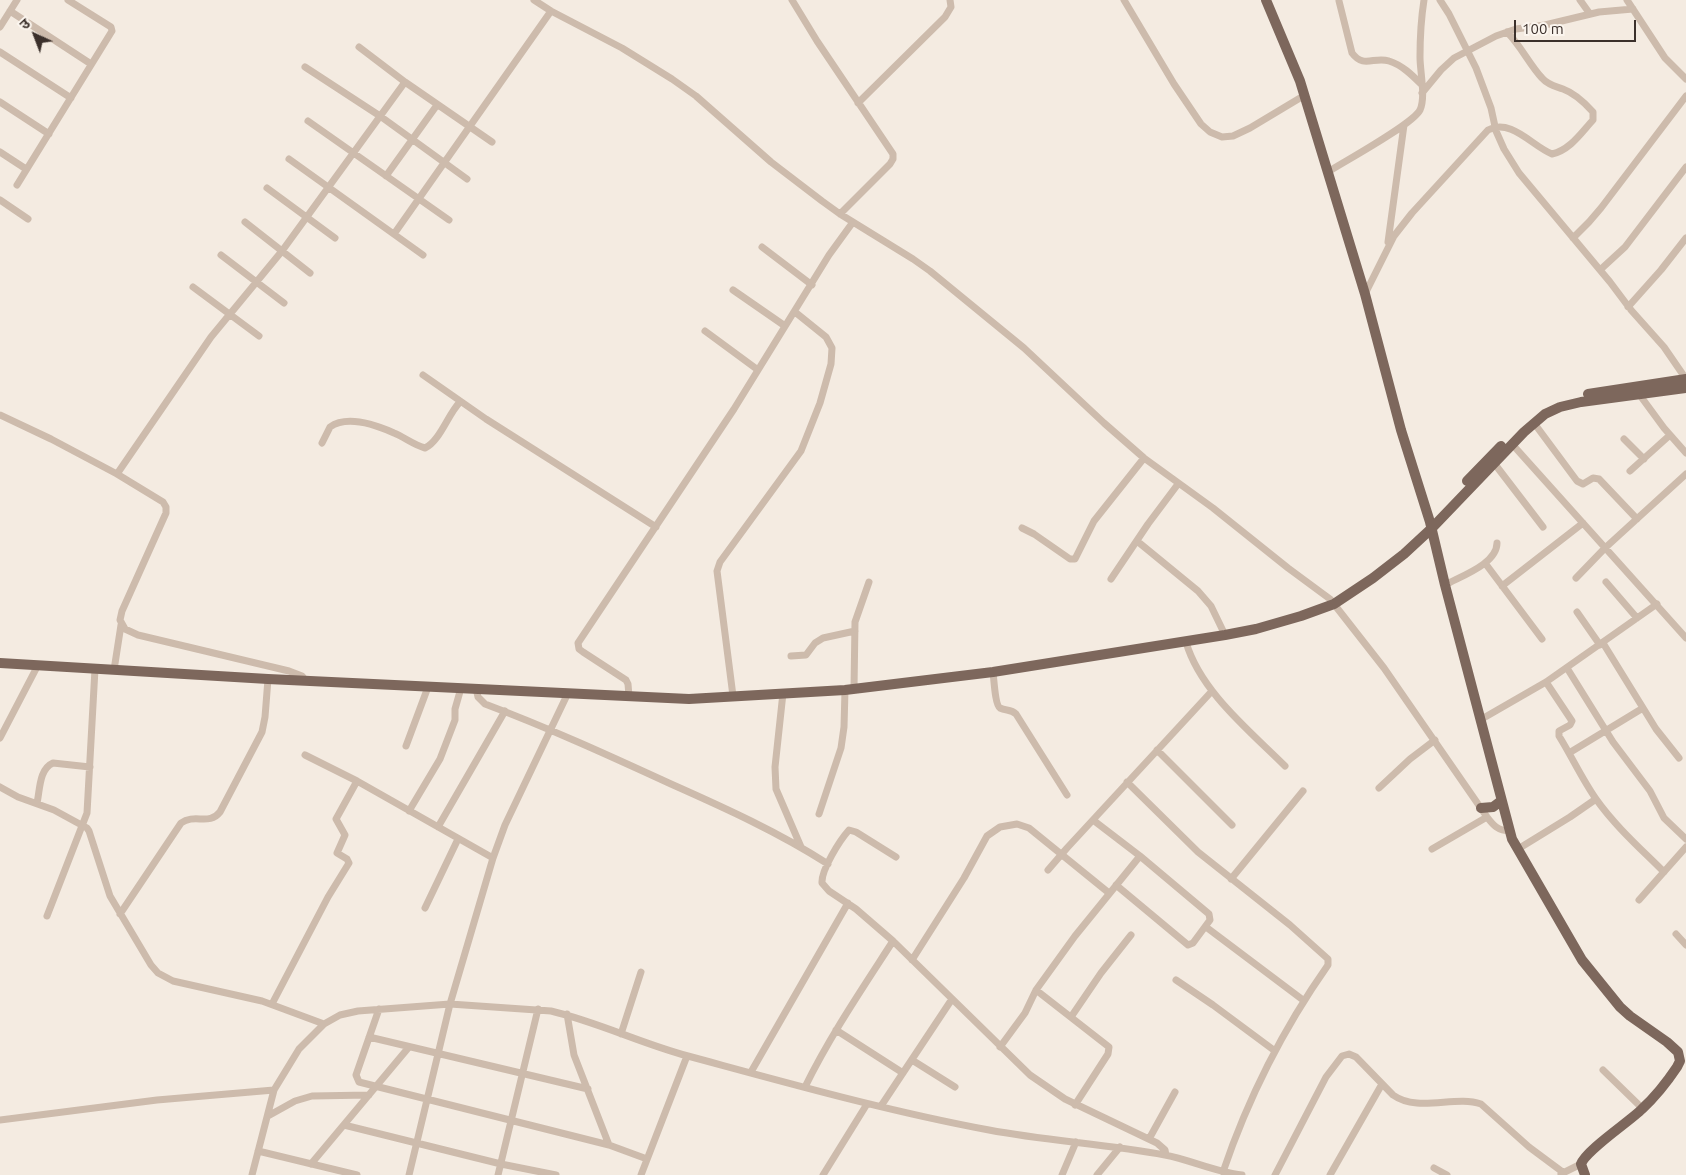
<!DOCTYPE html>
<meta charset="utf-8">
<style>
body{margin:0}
#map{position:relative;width:1686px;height:1175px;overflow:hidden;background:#f4ebe1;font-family:Ubuntu,"Noto Sans Devanagari",sans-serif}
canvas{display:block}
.north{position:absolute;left:10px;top:10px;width:50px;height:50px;-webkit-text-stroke:4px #fbf5ee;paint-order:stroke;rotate:317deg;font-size:14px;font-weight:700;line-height:20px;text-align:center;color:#3b302b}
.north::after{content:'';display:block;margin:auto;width:18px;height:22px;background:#3b302b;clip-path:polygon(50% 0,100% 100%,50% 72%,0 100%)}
.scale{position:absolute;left:1514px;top:20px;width:122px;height:22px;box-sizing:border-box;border:2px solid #3b302b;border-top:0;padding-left:6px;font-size:15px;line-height:18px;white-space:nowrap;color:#3b302b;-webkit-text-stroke:4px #fbf5ee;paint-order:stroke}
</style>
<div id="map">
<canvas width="1686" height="1175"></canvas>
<div class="north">उ</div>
<div class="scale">100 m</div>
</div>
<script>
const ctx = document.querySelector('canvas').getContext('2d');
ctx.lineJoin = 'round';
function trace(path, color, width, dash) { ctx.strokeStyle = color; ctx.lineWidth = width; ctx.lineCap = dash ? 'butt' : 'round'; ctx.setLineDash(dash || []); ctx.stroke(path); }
trace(new Path2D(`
 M 534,0 L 551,11 L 622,48 L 672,79 L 696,96 L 771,162 L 822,201 L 840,214 L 913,259 L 930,271 L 1024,348 L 1104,423 L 1144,458 L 1213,508 L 1288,568 L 1330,599 L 1384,668 L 1487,817 C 1493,825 1498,831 1510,831
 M 792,0 L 817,41 L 893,154 L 893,159 L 890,164 L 840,214
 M 1124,0 L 1174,84 L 1201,124 L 1210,132 L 1222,137 L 1233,136 L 1250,128 L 1305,95
 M 1440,0 L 1449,14 L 1476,68 L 1491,108 L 1496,131 L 1504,149 L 1519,173 L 1610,282 L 1631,310 L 1664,347 L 1686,379
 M 1580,0 L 1590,14
 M 1627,0 L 1665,58 L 1686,79
 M 1339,1 L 1352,53 C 1364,69 1374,56 1389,61 C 1402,65 1412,75 1421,84
 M 10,11 L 91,64
 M 0,27 L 17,0
 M 359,47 L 405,82 L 492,142
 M 0,52 L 71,98
 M 305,67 L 380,116 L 467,179
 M 1422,93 L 1441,70 L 1454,58 L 1496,36 L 1516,29 L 1545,25 L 1599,12 L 1633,9
 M 0,102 L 49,134
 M 858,103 L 945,17 L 951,7 L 950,0
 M 308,121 L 449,220
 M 0,152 L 26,169
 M 289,159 L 423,255
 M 1328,172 C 1345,161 1412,125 1420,110 C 1426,97 1420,72 1420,57 C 1420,38 1421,19 1424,0
 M 386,176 L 437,105
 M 17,185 L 112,31 L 111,27 L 68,0
 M 267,188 L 335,238
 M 0,200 L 28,219
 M 245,222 L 310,273
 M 394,234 L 551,11
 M 1573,238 L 1589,222 L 1601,208 L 1686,96
 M 1388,242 L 1404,125
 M 762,247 L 812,285
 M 221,255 L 284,303
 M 1600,270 L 1625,247 L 1686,167
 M 193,287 L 259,336
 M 733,290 L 785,326
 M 1365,294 L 1394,236 L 1412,213 L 1488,130 C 1511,118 1532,146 1552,154 C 1570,150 1581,133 1593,120 L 1593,112 C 1585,103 1574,93 1563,89 C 1555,86 1548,85 1542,78 C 1529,64 1521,46 1507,32
 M 1628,307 L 1661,270 L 1686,238
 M 705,331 L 758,370
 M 423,375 L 486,419 L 656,527
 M 1639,394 L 1664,428 L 1686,453
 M 0,415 L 51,439 L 117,474 L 163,502 L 166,507 L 166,513 L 122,611 L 120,620 L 125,629 L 138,635 L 289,671 L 302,676 L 306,681
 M 1534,423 L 1577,481 L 1583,484 L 1593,478 L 1599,479 L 1637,519
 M 1624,439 L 1644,459
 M 322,443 L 330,427 C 347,415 376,425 394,433 C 404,437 414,445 425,448 C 440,441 448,414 460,402
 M 1512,444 L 1686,638
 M 1494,463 L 1543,527
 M 1630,471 L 1670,435
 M 117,474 L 211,337 L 282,251 L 405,82
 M 1022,528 L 1034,534 L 1070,559 L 1075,559 L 1094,521 L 1144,458
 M 1137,541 L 1198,591 L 1211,606 L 1225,635
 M 1485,563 L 1542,639
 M 1576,578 L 1605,548 L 1686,474
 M 1111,579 L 1148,524 L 1178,484
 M 1606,582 L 1637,618
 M 1445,585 C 1461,576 1497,564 1497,543
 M 1502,586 L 1583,523
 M 1577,612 L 1600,645
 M 1186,642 C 1200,691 1250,731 1285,766
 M 1603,643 L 1656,729 L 1679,758
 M 791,656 L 806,655 L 815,643 L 823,638 L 855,631
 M 1567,668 L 1613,742 L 1650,791 L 1664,818 L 1686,839
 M 114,670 L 121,625
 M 993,672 C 994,679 995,705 1000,708 C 1006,711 1011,709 1016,714 L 1067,795
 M 1546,682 L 1572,721 L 1570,725 L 1559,731 L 1559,736 C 1572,757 1582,779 1596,799 C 1615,826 1641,849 1664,872
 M 476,688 L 478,697 L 485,704 C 549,728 610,756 671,784 C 725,808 778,832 828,864
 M 854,689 L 855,622 L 869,582
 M 783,693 L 775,767 L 776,789 L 801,847
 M 629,696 L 628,684 L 626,680 L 583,652 L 579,649 L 578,643 L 734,409 L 829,255 L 853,222
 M 733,696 L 717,571 L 720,562 L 801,451 L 820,403 L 831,364 L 832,348 L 826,337 L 795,312
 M 1480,720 L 1546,682 L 1657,604
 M 0,738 L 38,665
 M 406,746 L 428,687
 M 1157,750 L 1232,825
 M 1569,753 L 1643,708
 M 305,755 L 357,781 L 493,858
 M 1127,782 L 1198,852 L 1290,925 L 1328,959 L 1328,965 C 1283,1029 1248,1098 1223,1172
 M 0,787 L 18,797 L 54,810 L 87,828 L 89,831 L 110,896 L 151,965 L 158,973 L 173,981 L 262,1001 L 324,1024
 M 1379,788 L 1410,759 L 1435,740
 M 37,803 C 40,790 39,769 53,763 L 90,767
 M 409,811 L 440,759 L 455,720 L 455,709 L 461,688
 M 819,814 L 841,748 L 844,727 L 845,690
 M 1093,820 L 1140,856 L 1209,914 L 1210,920 L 1193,943 L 1188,945 L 1116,885
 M 438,827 L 505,711
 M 1432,849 L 1487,817
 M 1518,849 L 1570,817 L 1596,799
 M 896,857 L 856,832 L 849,830 C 840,840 821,870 822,883 L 829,891 L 856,909 L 893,941 L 1030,1075 L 1065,1099 L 1157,1143 L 1165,1150 L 1166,1155
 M 1048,870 L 1067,848 L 1212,691
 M 1231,879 L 1303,791
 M 1639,900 L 1686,847
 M 425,908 L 458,839
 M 120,914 L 181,823 C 195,813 209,826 220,812 L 262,732 L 265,717 L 268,679
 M 47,916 L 87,813 L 95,669
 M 1206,927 L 1303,1000
 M 1676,934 L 1686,945
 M 912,960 L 964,878 L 987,836 L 1000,827 L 1017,824 L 1029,828 L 1109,893
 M 1176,980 L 1213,1005 L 1275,1051
 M 1036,990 L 1109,1047 L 1108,1054 L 1075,1105
 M 272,1004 L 328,897 L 349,863 L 347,859 L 337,853 L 345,835 L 336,819 L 357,781
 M 379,1009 L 356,1075 L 359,1082 L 609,1145 L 647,1159
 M 567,1014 L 574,1055 L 609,1145
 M 1071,1017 L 1101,973 L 1131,935
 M 836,1030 L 903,1073
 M 621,1034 L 641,972
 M 369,1037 L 588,1089
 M 1000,1047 L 1025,1013 L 1036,990 L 1075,936 L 1140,856
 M 912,1060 L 955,1087
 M 1603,1070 L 1643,1109
 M 751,1072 L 848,903
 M 805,1087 C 830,1036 862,989 893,941
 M 881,1106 L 952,999
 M 268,1116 L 295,1101 L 312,1096 L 369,1095
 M 0,1120 L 157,1100 L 274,1090
 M 344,1125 L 501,1164 L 556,1175
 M 1149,1139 L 1175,1092
 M 258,1151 L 357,1175
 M 311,1164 L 409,1047
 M 1434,1168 L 1447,1175
 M 1561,1174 L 1581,1164
 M 252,1175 L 274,1090 L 299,1049 L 324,1024 L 340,1015 L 358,1011 L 450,1004 L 551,1011 C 598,1022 642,1044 688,1056 C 788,1083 887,1111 989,1130 C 1047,1141 1107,1144 1165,1155 C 1191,1160 1215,1172 1242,1175
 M 409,1175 L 450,1004 L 493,858 L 505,825 L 568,693
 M 498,1175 L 538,1009
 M 641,1175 L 687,1056
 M 823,1175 L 867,1104
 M 1062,1175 L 1076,1142
 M 1097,1175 L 1120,1147
 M 1275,1175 L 1326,1077 L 1342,1056 L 1349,1054 L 1356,1057 L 1393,1095 C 1418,1113 1455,1095 1481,1104 L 1529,1147 L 1564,1173
 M 1330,1175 L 1382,1084`), '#cdbbac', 7);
trace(new Path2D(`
 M 1266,0 L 1300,81 L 1365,294 L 1401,430 L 1430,522 L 1445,585 L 1512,839 L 1582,960 L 1620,1007 L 1630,1016 L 1667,1042 L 1678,1052 L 1680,1061 L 1677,1067 C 1667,1082 1655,1097 1642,1109 C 1629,1122 1586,1150 1581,1164 L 1585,1175
 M 1588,394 L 1686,379
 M 1467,481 L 1501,446
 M 0,663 L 268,679 L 689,699 L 845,690 L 993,672 L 1225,635 L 1256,629 L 1301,616 L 1334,604 L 1373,578 L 1404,554 L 1431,529 L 1524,432 L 1545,414 L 1560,407 L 1581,402 L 1686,388
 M 1481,808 L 1493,807 L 1501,801`), '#7d675c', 10);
</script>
